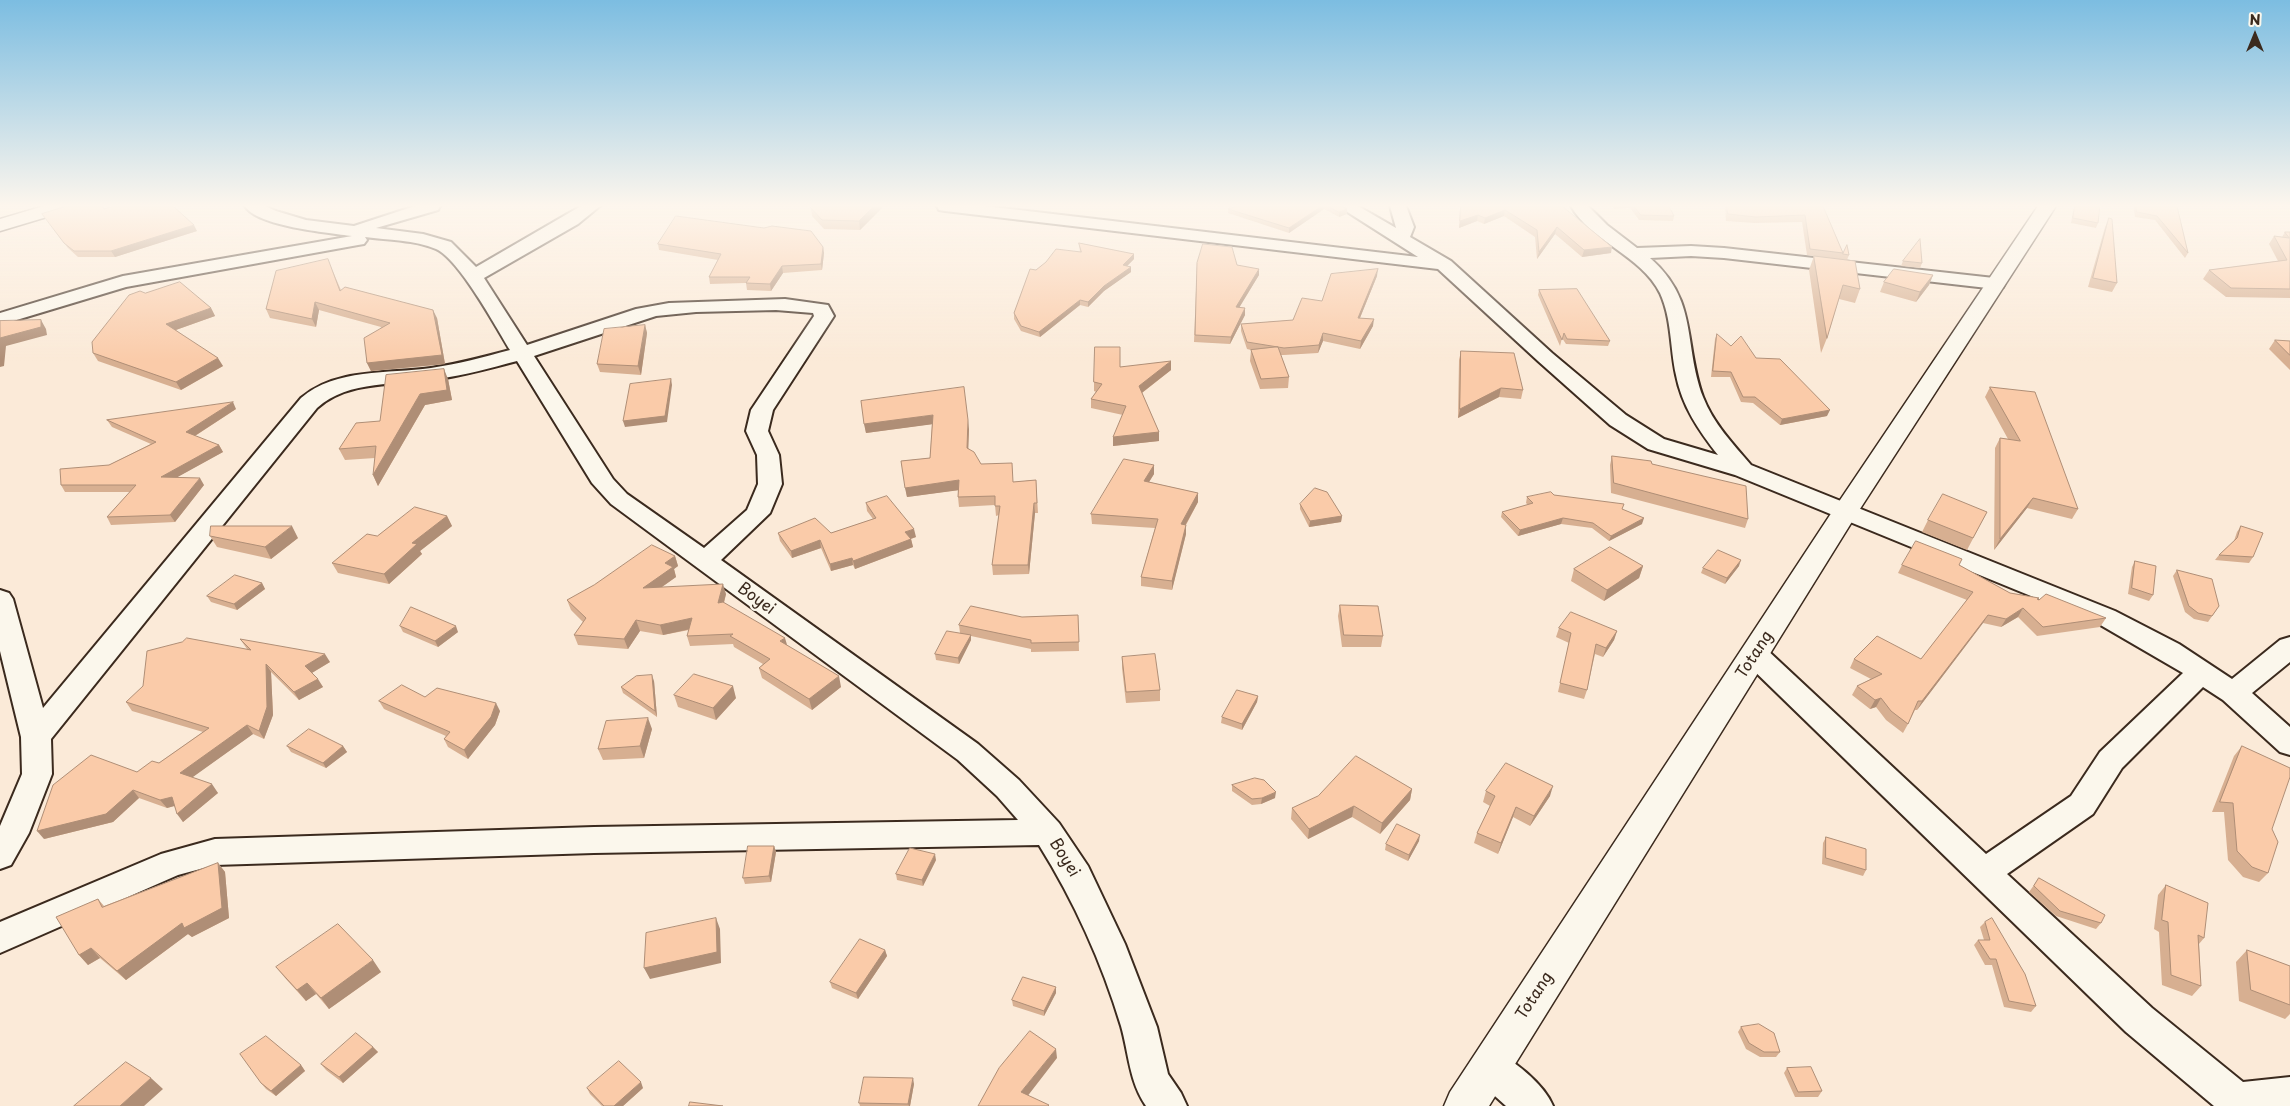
<!DOCTYPE html>
<style>
body{margin:0}
#map{position:relative;width:2290px;height:1106px;overflow:hidden;background:#fbead8;font-family:"Playpen Sans",sans-serif}
canvas{display:block}
.north{position:absolute;left:2230px;top:10px;width:50px;height:50px;-webkit-text-stroke:4px #fbf7ec;paint-order:stroke;rotate:0deg;font-size:14px;font-weight:700;line-height:20px;text-align:center;color:#3b2a1e}
.north::after{content:'';display:block;margin:auto;width:18px;height:22px;background:#3b2a1e;clip-path:polygon(50% 0,100% 100%,50% 72%,0 100%)}
</style>
<div id="map">
<canvas width="2290" height="1106"></canvas>
<div class="north">N</div>
</div>
<script>
const ctx = document.querySelector('canvas').getContext('2d');
ctx.lineJoin = 'round';
function trace(path, color, width, dash) { ctx.strokeStyle = color; ctx.lineWidth = width; ctx.lineCap = dash ? 'butt' : 'round'; ctx.setLineDash(dash || []); ctx.stroke(path); }
function fillPath(path, color) { ctx.fillStyle = color; ctx.fill(path, 'evenodd'); }
function write(font, color, halo, rows, align = 'center') {
  ctx.font = font + ' "Playpen Sans",sans-serif'; ctx.lineWidth = 4.5; ctx.setLineDash([]); ctx.textBaseline = 'middle'; ctx.strokeStyle = halo; ctx.fillStyle = color; for (const [text, x, y, turn = 0] of rows) {
    ctx.save(); ctx.translate(x, y); ctx.rotate((+turn || 0) * Math.PI / 180); ctx.textAlign = isNaN(turn) ? turn : align; if (halo) ctx.strokeText(text, 0, 0); ctx.fillText(text, 0, 0); ctx.restore();
  }
}
const minor = new Path2D(`
 M 245,206 L 265,206 L 276,211 L 306,220 L 354,226 L 415,206 L 440,206 L 438,210 L 376,228 L 423,234 L 451,242 L 476,267 L 581,206 L 600,206 L 578,224 L 484,278 L 527,345 L 636,309 L 669,303 L 785,299 L 828,305 L 834,316 L 773,410 L 768,431 L 779,455 L 782,484 L 770,513 L 721,560 L 978,744 L 1019,780 L 1059,823 L 1088,866 L 1125,944 L 1157,1027 L 1168,1074 L 1181,1093 L 1187,1106 L 1146,1106 C 1129,1081 1129,1054 1121,1026 C 1102,963 1074,901 1039,845 L 594,853 L 215,865 L 178,875 L 0,953 L 0,922 L 161,854 L 215,839 L 594,827 L 1018,820 L 997,796 L 958,760 L 611,504 L 592,483 L 517,361 C 491,368 465,375 438,379 C 398,386 349,379 317,408 L 51,739 L 52,774 L 29,833 L 11,865 L 0,869 L 0,826 L 22,774 L 21,737 L 0,651 L 0,590 L 9,593 L 13,599 L 43,708 L 301,398 C 336,368 388,374 431,368 C 458,364 484,357 510,350 C 496,327 459,259 436,249 C 415,240 388,240 365,237 L 367,240 L 364,244 L 358,245 L 126,287 L 0,325 L 0,313 L 123,276 L 352,236 C 329,233 256,226 245,206 ZM 776,310 L 813,313 L 814,316 L 751,410 L 746,431 L 757,455 L 758,484 L 747,510 L 704,548 L 627,494 L 613,479 L 534,356 L 656,316 L 696,312 Z
 M 937,206 L 985,206 L 1418,257 L 1338,206 L 1358,206 L 1396,228 L 1390,206 L 1406,206 L 1414,227 L 1410,237 L 1451,261 L 1552,353 L 1626,415 L 1664,439 L 1718,455 C 1699,431 1682,406 1676,375 C 1670,348 1672,319 1660,293 C 1641,255 1591,242 1571,206 L 1588,206 L 1607,225 L 1637,248 L 1691,246 L 1724,248 L 2003,279 L 2005,283 L 2003,287 L 1996,289 L 1724,258 L 1691,256 L 1650,258 C 1699,301 1683,343 1703,397 C 1713,423 1733,444 1751,465 L 2115,611 L 2179,644 L 2232,679 L 2280,640 L 2290,637 L 2290,662 L 2252,693 L 2290,727 L 2290,755 L 2280,752 L 2223,700 L 2203,687 L 2122,768 L 2093,814 L 2007,874 L 2152,1008 L 2243,1082 L 2290,1077 L 2290,1106 L 2214,1106 L 2126,1032 L 1745,662 L 1741,655 L 1745,648 L 1755,645 L 1765,648 L 1986,854 L 2071,796 L 2100,752 L 2183,673 L 2097,623 L 1735,475 L 1648,449 L 1610,425 L 1538,361 L 1438,269 L 945,211 L 939,210 Z
 M 1490,1049 C 1512,1058 1544,1084 1553,1106 L 1506,1106 L 1477,1080 L 1471,1067 L 1477,1054 Z`);
const tertiary = new Path2D(`
 M 44,206 L 72,206 L 70,210 L 0,231 L 0,219 Z
 M 2038,206 L 2056,206 L 1858,512 L 1489,1106 L 1444,1106 L 1450,1092 L 1832,512 Z`);
trace(minor, '#3b2a1e', 4);
trace(tertiary, '#3b2a1e', 3);
fillPath(minor, '#fbf7ec');
fillPath(tertiary, '#fbf7ec');
fillPath(new Path2D(`
 M 884,206 L 860,230 L 824,229 L 812,216 L 811,208 Z
 M 1238,206 L 1342,206 L 1347,209 L 1347,214 L 1339,217 L 1324,209 L 1289,233 L 1228,213 L 1228,209 Z
 M 1460,206 L 1562,206 L 1611,253 L 1582,257 L 1555,234 L 1537,259 L 1535,237 L 1504,216 L 1484,224 L 1477,221 L 1459,228 Z
 M 1612,206 L 1669,206 L 1674,216 L 1673,221 L 1639,220 L 1630,208 L 1614,209 Z
 M 1725,206 L 1823,206 L 1843,253 L 1840,259 L 1847,245 L 1849,255 L 1847,260 L 1860,289 L 1855,303 L 1839,299 L 1827,338 L 1821,353 L 1809,270 L 1814,256 L 1807,255 L 1802,222 L 1754,223 L 1726,221 Z
 M 2074,206 L 2100,206 L 2098,223 L 2096,228 L 2071,223 Z
 M 2133,206 L 2177,206 L 2188,253 L 2185,258 L 2155,220 L 2135,217 Z
 M 104,209 L 197,231 L 115,257 L 78,257 L 68,248 L 42,214 Z
 M 2109,218 L 2117,283 L 2112,292 L 2088,287 L 2105,227 Z
 M 2285,232 L 2290,232 L 2290,298 L 2226,297 L 2203,279 L 2209,270 L 2278,261 L 2269,244 L 2274,236 L 2282,237 Z
 M 1079,243 L 1134,254 L 1134,259 L 1127,266 L 1131,272 L 1104,291 L 1088,307 L 1080,305 L 1040,337 L 1021,331 L 1014,319 L 1014,313 L 1036,270 L 1080,252 Z
 M 658,244 L 823,247 L 824,253 L 822,270 L 783,273 L 771,291 L 747,290 L 746,283 L 710,284 L 709,277 L 718,260 L 659,250 Z
 M 1903,261 L 1922,263 L 1920,268 L 1901,266 Z
 M 1197,263 L 1237,265 L 1259,275 L 1239,307 L 1245,315 L 1230,344 L 1194,342 Z
 M 331,267 L 341,290 L 437,318 L 445,364 L 371,371 L 367,363 L 381,327 L 319,310 L 316,327 L 270,318 L 266,309 Z
 M 1933,275 L 1929,285 L 1916,302 L 1880,292 L 1884,282 Z
 M 1377,276 L 1360,318 L 1373,326 L 1360,349 L 1323,341 L 1318,353 L 1284,355 L 1280,355 L 1289,377 L 1288,388 L 1260,389 L 1250,361 L 1251,350 L 1247,349 L 1241,331 L 1241,324 L 1293,320 L 1322,301 Z
 M 1539,290 L 1610,341 L 1608,346 L 1566,344 L 1562,338 L 1560,346 L 1538,295 Z
 M 145,293 L 211,308 L 215,316 L 176,330 L 223,366 L 181,390 L 98,361 L 93,353 Z
 M 645,325 L 647,333 L 641,375 L 600,372 L 597,364 Z
 M 1717,334 L 1731,346 L 1756,358 L 1827,416 L 1780,425 L 1753,403 L 1741,402 L 1730,377 L 1711,377 L 1715,339 Z
 M 2275,340 L 2290,341 L 2290,370 L 2269,349 Z
 M 1461,351 L 1523,390 L 1521,399 L 1499,397 L 1458,418 L 1459,360 Z
 M 1120,367 L 1171,370 L 1142,393 L 1159,432 L 1159,441 L 1113,446 L 1123,415 L 1091,408 L 1091,399 L 1096,392 L 1094,391 L 1094,382 Z
 M 448,379 L 452,400 L 425,405 L 378,486 L 373,475 L 375,458 L 345,460 L 339,449 L 380,421 Z
 M 1990,387 L 2078,509 L 2072,519 L 2027,508 L 1994,550 L 1995,448 L 2000,438 L 2008,439 L 1985,397 Z
 M 861,401 L 969,429 L 968,448 L 981,464 L 1013,482 L 1036,480 L 1038,513 L 1035,513 L 1029,574 L 993,575 L 992,565 L 999,515 L 996,516 L 995,505 L 959,507 L 958,497 L 958,490 L 907,497 L 901,461 L 930,458 L 932,424 L 866,433 Z
 M 236,409 L 195,436 L 219,445 L 223,452 L 177,477 L 204,485 L 175,522 L 111,525 L 107,517 L 130,492 L 65,492 L 61,485 L 109,465 L 151,444 L 112,427 L 107,420 Z
 M 1612,456 L 1652,464 L 1748,519 L 1745,528 L 1611,493 L 1610,465 Z
 M 1154,465 L 1154,474 L 1149,482 L 1198,493 L 1198,502 L 1186,525 L 1186,534 L 1172,590 L 1141,586 L 1141,577 L 1155,528 L 1092,524 L 1091,514 Z
 M 1554,495 L 1622,509 L 1642,524 L 1609,541 L 1592,528 L 1561,524 L 1518,536 L 1501,517 L 1502,512 L 1528,505 L 1526,503 L 1527,497 Z
 M 866,503 L 916,537 L 911,539 L 913,547 L 855,569 L 853,565 L 831,571 L 821,548 L 792,558 L 780,541 L 778,533 L 831,533 L 873,519 L 867,511 Z
 M 1300,504 L 1342,516 L 1341,522 L 1309,527 L 1300,509 Z
 M 1987,512 L 1967,550 L 1922,532 L 1928,520 Z
 M 447,516 L 452,526 L 420,551 L 422,554 L 389,584 L 338,573 L 332,563 L 377,536 Z
 M 2241,526 L 2253,557 L 2249,563 L 2215,560 L 2219,555 L 2234,541 L 2237,532 Z
 M 210,536 L 298,538 L 271,559 L 217,547 Z
 M 675,556 L 678,566 L 674,569 L 676,577 L 662,587 L 726,594 L 724,603 L 787,645 L 841,687 L 812,710 L 762,678 L 759,668 L 763,664 L 734,647 L 733,644 L 690,646 L 687,636 L 689,630 L 663,635 L 640,631 L 628,649 L 578,645 L 574,635 L 583,622 L 571,610 L 567,600 Z
 M 2135,561 L 2153,595 L 2149,601 L 2128,594 L 2132,567 Z
 M 1902,565 L 1959,565 L 2010,593 L 2039,598 L 2038,600 L 2106,618 L 2100,627 L 2037,636 L 2018,617 L 2001,627 L 1983,623 L 1917,710 L 1915,710 L 1908,724 L 1903,733 L 1886,720 L 1876,707 L 1870,709 L 1852,695 L 1857,686 L 1871,679 L 1850,668 L 1854,659 L 1921,659 L 1967,600 L 1898,573 Z
 M 1643,566 L 1639,578 L 1604,601 L 1571,581 L 1574,569 Z
 M 1739,566 L 1725,584 L 1701,573 L 1703,568 Z
 M 2177,570 L 2219,606 L 2208,622 L 2194,619 L 2185,612 L 2173,576 Z
 M 262,583 L 265,589 L 237,610 L 211,602 L 207,596 Z
 M 1340,605 L 1383,636 L 1381,647 L 1342,647 L 1338,616 Z
 M 1078,615 L 1079,651 L 1031,652 L 1031,649 L 971,636 L 971,640 L 959,664 L 936,660 L 935,654 L 960,633 L 959,625 L 1022,617 Z
 M 400,626 L 458,632 L 438,647 L 403,632 Z
 M 1559,628 L 1617,631 L 1614,640 L 1603,657 L 1595,654 L 1587,690 L 1584,699 L 1558,692 L 1569,643 L 1556,637 Z
 M 240,639 L 330,662 L 312,673 L 323,687 L 299,700 L 271,672 L 273,715 L 264,739 L 253,734 L 192,777 L 218,793 L 183,822 L 174,806 L 167,808 L 139,798 L 113,822 L 44,839 L 137,772 L 159,763 L 203,732 L 132,711 L 126,702 L 247,649 Z
 M 1122,657 L 1160,690 L 1160,701 L 1126,703 L 1122,668 Z
 M 654,681 L 657,717 L 623,693 L 621,687 Z
 M 674,695 L 736,698 L 716,720 L 678,707 Z
 M 1258,696 L 1257,702 L 1242,730 L 1221,723 L 1222,717 Z
 M 425,697 L 500,711 L 495,725 L 468,759 L 448,747 L 444,739 L 446,736 L 384,709 L 379,701 Z
 M 652,729 L 644,758 L 603,760 L 598,749 Z
 M 287,746 L 343,746 L 347,752 L 326,768 L 291,752 Z
 M 2242,746 L 2272,829 L 2268,873 L 2259,882 L 2243,877 L 2228,860 L 2224,812 L 2212,812 L 2234,756 Z
 M 1232,785 L 1275,798 L 1261,804 L 1252,805 L 1232,791 Z
 M 1412,789 L 1410,800 L 1380,834 L 1352,817 L 1308,839 L 1291,819 L 1292,808 Z
 M 1486,791 L 1550,796 L 1530,826 L 1513,817 L 1498,854 L 1474,843 L 1477,833 L 1490,806 L 1483,802 Z
 M 1826,837 L 1866,870 L 1863,876 L 1822,864 L 1823,843 Z
 M 1419,841 L 1408,861 L 1385,850 L 1386,844 Z
 M 774,846 L 776,852 L 771,882 L 745,884 L 743,878 Z
 M 936,860 L 923,886 L 897,880 L 896,874 Z
 M 218,863 L 225,872 L 229,918 L 192,937 L 188,934 L 126,980 L 100,958 L 88,965 L 79,955 L 98,899 L 104,906 Z
 M 2039,878 L 2101,923 L 2096,929 L 2056,916 L 2029,892 Z
 M 2166,885 L 2204,938 L 2199,944 L 2201,986 L 2192,996 L 2162,985 L 2159,932 L 2154,929 L 2158,895 Z
 M 1985,922 L 2036,1006 L 2031,1012 L 2004,1007 L 1992,965 L 1985,965 L 1974,945 L 1978,940 L 1984,940 L 1980,927 Z
 M 885,950 L 887,956 L 858,999 L 832,988 L 830,982 Z
 M 2247,950 L 2290,966 L 2290,1014 L 2285,1019 L 2239,1001 L 2236,962 Z
 M 276,967 L 381,972 L 329,1009 L 316,994 L 306,1001 L 285,978 Z
 M 1056,993 L 1044,1016 L 1013,1006 L 1012,1000 Z
 M 1741,1027 L 1780,1052 L 1776,1057 L 1760,1057 L 1746,1049 L 1738,1032 Z
 M 373,1047 L 378,1052 L 343,1083 L 326,1070 L 321,1064 Z
 M 301,1065 L 305,1071 L 276,1096 L 266,1089 L 261,1083 Z
 M 1787,1068 L 1822,1091 L 1818,1097 L 1795,1097 L 1784,1073 Z
 M 914,1084 L 910,1106 L 860,1106 L 859,1103 Z
 M 587,1088 L 643,1088 L 623,1106 L 602,1106 L 590,1094 Z`), '#d7af91');
fillPath(new Path2D(`
 M 874,206 L 884,206 L 860,230 L 859,221 Z
 M 1322,206 L 1325,206 L 1324,209 L 1289,233 L 1289,228 Z
 M 1347,209 L 1347,214 L 1339,217 L 1339,212 Z
 M 1505,210 L 1504,216 L 1484,224 L 1485,218 Z
 M 1478,215 L 1477,221 L 1459,228 L 1460,221 Z
 M 194,225 L 197,231 L 115,257 L 111,251 Z
 M 1557,227 L 1555,234 L 1537,259 L 1539,252 Z
 M 823,247 L 824,253 L 822,270 L 821,264 Z
 M 1612,247 L 1611,253 L 1582,257 L 1584,250 Z
 M 1134,254 L 1134,259 L 1123,270 L 1123,265 Z
 M 782,266 L 783,273 L 771,291 L 770,284 Z
 M 1131,267 L 1131,272 L 1104,291 L 1088,307 L 1088,302 L 1104,286 Z
 M 1259,269 L 1259,275 L 1236,313 L 1236,307 Z
 M 1378,269 L 1377,276 L 1357,325 L 1358,318 Z
 M 1933,275 L 1929,285 L 1916,302 L 1920,292 Z
 M 1080,300 L 1080,305 L 1040,337 L 1039,332 Z
 M 315,302 L 319,310 L 316,327 L 312,319 Z
 M 211,308 L 215,316 L 170,332 L 166,324 Z
 M 1245,308 L 1245,315 L 1230,344 L 1231,337 Z
 M 433,310 L 437,318 L 445,364 L 371,371 L 367,363 Z
 M 1374,319 L 1373,326 L 1360,349 L 1361,341 Z
 M 41,320 L 46,329 L 47,335 L 6,346 L 4,366 L 0,367 L 0,338 Z
 M 645,325 L 647,333 L 641,375 L 638,366 Z
 M 1323,333 L 1323,341 L 1318,353 L 1319,345 Z
 M 218,358 L 223,366 L 181,390 L 176,382 Z
 M 1171,361 L 1171,370 L 1139,395 L 1139,386 Z
 M 444,369 L 448,379 L 452,400 L 425,405 L 378,486 L 373,475 L 420,394 Z
 M 671,379 L 672,385 L 667,422 L 625,427 L 623,421 Z
 M 1501,388 L 1499,397 L 1458,418 L 1460,409 Z
 M 233,402 L 236,409 L 190,439 L 186,432 Z
 M 1830,410 L 1827,416 L 1780,425 L 1782,419 Z
 M 933,415 L 934,424 L 866,433 L 864,424 Z
 M 968,420 L 969,429 L 968,457 L 967,448 Z
 M 1159,432 L 1159,441 L 1113,446 L 1113,437 Z
 M 219,445 L 223,452 L 165,484 L 161,477 Z
 M 1154,465 L 1154,474 L 1144,490 L 1144,481 Z
 M 200,478 L 204,485 L 175,522 L 170,515 Z
 M 959,480 L 960,490 L 907,497 L 905,488 Z
 M 1198,493 L 1198,502 L 1181,533 L 1181,524 Z
 M 2033,498 L 2027,508 L 1994,550 L 2000,539 Z
 M 1034,503 L 1035,513 L 1029,574 L 1028,565 Z
 M 447,516 L 452,526 L 420,551 L 422,554 L 389,584 L 384,574 L 412,543 Z
 M 1342,516 L 1341,522 L 1309,527 L 1310,521 Z
 M 1563,518 L 1561,524 L 1518,536 L 1520,530 Z
 M 1644,518 L 1642,524 L 1609,541 L 1611,536 Z
 M 1186,525 L 1186,534 L 1172,590 L 1172,581 Z
 M 292,526 L 298,538 L 271,559 L 265,547 Z
 M 914,529 L 916,537 L 907,540 L 905,532 Z
 M 911,539 L 913,547 L 855,569 L 853,561 Z
 M 820,540 L 821,548 L 792,558 L 791,551 Z
 M 675,556 L 678,566 L 674,569 L 676,577 L 646,598 L 643,588 L 665,563 Z
 M 852,558 L 853,565 L 831,571 L 830,564 Z
 M 1741,560 L 1739,566 L 1725,584 L 1727,578 Z
 M 1643,566 L 1639,578 L 1604,601 L 1607,590 Z
 M 262,583 L 265,589 L 237,610 L 234,604 Z
 M 723,584 L 726,594 L 721,613 L 718,603 Z
 M 2023,608 L 2018,617 L 2001,627 L 2006,619 Z
 M 1988,615 L 1983,623 L 1917,710 L 1922,701 Z
 M 692,618 L 695,628 L 663,635 L 660,625 Z
 M 636,620 L 640,631 L 628,649 L 624,639 Z
 M 456,626 L 458,632 L 438,647 L 435,641 Z
 M 1617,631 L 1614,640 L 1603,657 L 1606,648 Z
 M 971,635 L 971,640 L 959,664 L 958,658 Z
 M 785,638 L 788,648 L 780,641 Z
 M 325,654 L 330,662 L 310,674 L 305,666 Z
 M 266,664 L 271,672 L 273,715 L 264,739 L 259,731 Z
 M 652,675 L 654,681 L 657,717 L 655,711 Z
 M 839,676 L 841,687 L 812,710 L 809,699 Z
 M 318,679 L 323,687 L 299,700 L 294,692 Z
 M 733,686 L 736,698 L 716,720 L 713,708 Z
 M 1258,696 L 1257,702 L 1242,730 L 1242,724 Z
 M 1881,698 L 1876,707 L 1870,709 L 1875,700 Z
 M 496,703 L 500,711 L 495,725 L 468,759 L 464,750 Z
 M 648,718 L 652,729 L 644,758 L 640,746 Z
 M 247,725 L 253,734 L 186,782 L 180,773 Z
 M 343,746 L 347,752 L 326,768 L 323,763 Z
 M 212,784 L 218,793 L 183,822 L 177,814 Z
 M 1553,786 L 1550,796 L 1530,826 L 1534,816 Z
 M 1412,789 L 1410,800 L 1380,834 L 1382,823 Z
 M 133,790 L 139,798 L 113,822 L 44,839 L 37,831 Z
 M 1276,792 L 1275,798 L 1261,804 L 1262,798 Z
 M 172,797 L 178,805 L 167,808 L 160,800 Z
 M 1354,806 L 1352,817 L 1308,839 L 1309,829 Z
 M 1516,807 L 1513,817 L 1498,854 L 1501,843 Z
 M 1420,835 L 1419,841 L 1408,861 L 1409,855 Z
 M 774,846 L 776,852 L 771,882 L 769,876 Z
 M 935,854 L 936,860 L 923,886 L 922,880 Z
 M 218,863 L 225,872 L 229,918 L 192,937 L 188,934 L 126,980 L 117,971 Z
 M 716,918 L 720,929 L 721,963 L 650,979 L 644,968 Z
 M 91,948 L 100,958 L 88,965 L 79,955 Z
 M 885,950 L 887,956 L 858,999 L 856,993 Z
 M 373,960 L 381,972 L 329,1009 L 321,998 Z
 M 307,983 L 316,994 L 306,1001 L 297,990 Z
 M 1056,987 L 1056,993 L 1044,1016 L 1044,1011 Z
 M 373,1047 L 378,1052 L 343,1083 L 339,1077 Z
 M 1056,1049 L 1057,1058 L 1023,1102 L 1021,1092 Z
 M 301,1065 L 305,1071 L 276,1096 L 271,1091 Z
 M 151,1078 L 163,1089 L 144,1106 L 120,1106 Z
 M 913,1078 L 914,1084 L 910,1106 L 909,1106 L 908,1104 Z
 M 641,1082 L 643,1088 L 623,1106 L 614,1106 Z`), '#af8e76');
const building = new Path2D(`
 M 67,206 L 102,206 L 104,209 L 114,206 L 173,206 L 194,225 L 111,251 L 74,251 L 64,243 L 42,214 Z
 M 812,206 L 874,206 L 859,221 L 822,220 L 811,208 Z
 M 1238,206 L 1322,206 L 1289,228 L 1228,209 Z
 M 1328,206 L 1342,206 L 1347,209 L 1339,212 Z
 M 1461,206 L 1562,206 L 1612,247 L 1584,250 L 1557,227 L 1539,252 L 1537,230 L 1505,210 L 1485,218 L 1478,215 L 1460,221 Z
 M 1634,206 L 1669,206 L 1674,216 L 1641,215 Z
 M 1727,206 L 1823,206 L 1843,253 L 1810,249 L 1805,215 L 1756,217 L 1728,214 Z
 M 2075,206 L 2100,206 L 2098,223 L 2073,218 Z
 M 2136,206 L 2177,206 L 2188,253 L 2157,216 L 2137,212 Z
 M 676,216 L 764,228 L 772,226 L 811,231 L 823,247 L 821,264 L 782,266 L 770,284 L 746,283 L 750,277 L 709,277 L 721,254 L 658,244 Z
 M 2109,218 L 2112,219 L 2117,283 L 2093,278 Z
 M 2285,232 L 2290,232 L 2290,289 L 2231,288 L 2209,270 L 2287,260 L 2274,236 L 2289,238 Z
 M 1920,239 L 1922,263 L 1903,261 Z
 M 1079,243 L 1134,254 L 1123,265 L 1131,267 L 1104,286 L 1088,302 L 1080,300 L 1039,332 L 1021,326 L 1014,313 L 1030,269 L 1036,270 L 1046,262 L 1056,249 L 1081,252 Z
 M 1203,244 L 1232,247 L 1237,265 L 1259,269 L 1236,307 L 1245,308 L 1231,337 L 1195,335 L 1197,263 Z
 M 1847,245 L 1849,255 L 1843,254 Z
 M 1814,256 L 1855,261 L 1860,289 L 1843,285 L 1827,338 Z
 M 328,259 L 340,291 L 345,287 L 433,310 L 442,355 L 367,363 L 364,338 L 390,323 L 315,302 L 312,319 L 266,309 L 276,271 Z
 M 1378,269 L 1358,318 L 1374,319 L 1361,341 L 1323,333 L 1319,345 L 1284,348 L 1247,342 L 1241,324 L 1293,320 L 1302,298 L 1322,301 L 1331,274 Z
 M 1894,269 L 1933,275 L 1920,292 L 1884,282 Z
 M 180,282 L 211,308 L 166,324 L 218,358 L 176,382 L 93,353 L 92,342 L 129,295 L 140,291 L 145,293 Z
 M 1577,289 L 1610,341 L 1567,339 L 1564,333 L 1562,340 L 1539,290 Z
 M 41,320 L 41,327 L 0,338 L 0,341 L 0,321 Z
 M 645,325 L 638,366 L 597,364 L 604,329 Z
 M 1717,334 L 1731,346 L 1741,336 L 1756,358 L 1780,359 L 1830,410 L 1782,419 L 1755,397 L 1743,397 L 1731,372 L 1713,371 Z
 M 2275,340 L 2290,341 L 2290,355 Z
 M 1095,347 L 1120,347 L 1120,367 L 1171,361 L 1139,386 L 1159,432 L 1113,437 L 1126,406 L 1091,399 L 1102,384 L 1094,382 Z
 M 1278,347 L 1289,377 L 1261,379 L 1251,350 Z
 M 1461,351 L 1514,353 L 1523,390 L 1501,388 L 1460,409 Z
 M 444,369 L 447,390 L 420,394 L 373,475 L 376,446 L 339,449 L 356,423 L 380,421 L 386,375 Z
 M 671,379 L 665,416 L 623,421 L 630,384 Z
 M 964,387 L 968,420 L 967,448 L 974,452 L 981,464 L 1012,463 L 1013,482 L 1036,480 L 1037,503 L 1034,503 L 1028,565 L 992,565 L 1000,506 L 995,506 L 995,496 L 958,497 L 959,480 L 905,488 L 901,461 L 930,458 L 933,415 L 864,424 L 861,401 Z
 M 1990,387 L 2035,392 L 2078,509 L 2033,498 L 2000,539 L 2000,438 L 2020,441 Z
 M 233,402 L 186,432 L 219,445 L 161,477 L 200,478 L 170,515 L 107,517 L 136,485 L 61,485 L 60,469 L 109,465 L 156,442 L 107,420 Z
 M 1612,456 L 1651,461 L 1652,464 L 1746,486 L 1748,519 L 1614,483 Z
 M 1124,459 L 1154,465 L 1144,481 L 1198,493 L 1181,524 L 1186,525 L 1172,581 L 1141,577 L 1158,519 L 1091,514 Z
 M 1315,488 L 1327,492 L 1342,516 L 1310,521 L 1300,504 Z
 M 1551,492 L 1554,495 L 1624,504 L 1622,509 L 1644,518 L 1611,536 L 1593,523 L 1563,518 L 1520,530 L 1502,512 L 1533,503 L 1527,497 Z
 M 1943,494 L 1987,512 L 1973,538 L 1928,520 Z
 M 887,496 L 914,529 L 905,532 L 911,539 L 853,561 L 852,558 L 830,564 L 820,540 L 791,551 L 778,533 L 815,518 L 831,533 L 876,518 L 866,503 Z
 M 415,507 L 447,516 L 412,543 L 417,544 L 384,574 L 332,563 L 367,534 L 377,536 Z
 M 211,526 L 292,526 L 265,547 L 210,536 Z
 M 2241,526 L 2263,533 L 2253,557 L 2219,555 L 2237,538 Z
 M 1916,541 L 1962,559 L 1959,565 L 2010,593 L 2039,598 L 2037,599 L 2039,600 L 2046,594 L 2106,618 L 2043,627 L 2023,608 L 2006,619 L 1988,615 L 1922,701 L 1918,701 L 1908,724 L 1891,711 L 1881,698 L 1875,700 L 1857,686 L 1882,674 L 1854,659 L 1877,636 L 1921,659 L 1973,592 L 1902,565 Z
 M 652,545 L 675,556 L 665,563 L 673,567 L 643,588 L 723,584 L 718,603 L 723,602 L 785,638 L 780,641 L 839,676 L 809,699 L 759,668 L 770,659 L 730,636 L 733,634 L 687,636 L 692,618 L 660,625 L 636,620 L 624,639 L 574,635 L 586,618 L 567,600 L 594,585 Z
 M 1610,547 L 1643,566 L 1607,590 L 1574,569 Z
 M 1718,550 L 1741,560 L 1727,578 L 1703,568 Z
 M 2135,561 L 2156,566 L 2153,595 L 2132,588 Z
 M 2177,570 L 2212,579 L 2219,606 L 2212,616 L 2198,613 L 2189,606 Z
 M 235,575 L 262,583 L 234,604 L 207,596 Z
 M 1340,605 L 1378,606 L 1383,636 L 1344,635 Z
 M 971,606 L 1022,617 L 1078,615 L 1079,642 L 1031,643 L 1031,640 L 959,625 Z
 M 411,607 L 456,626 L 435,641 L 400,626 Z
 M 1571,612 L 1617,631 L 1606,648 L 1596,644 L 1587,690 L 1560,683 L 1571,633 L 1559,628 Z
 M 947,631 L 971,635 L 958,658 L 935,654 Z
 M 187,638 L 251,650 L 240,639 L 325,654 L 305,666 L 318,679 L 294,692 L 266,664 L 267,707 L 259,731 L 247,725 L 180,773 L 212,784 L 177,814 L 172,797 L 160,800 L 133,790 L 106,814 L 37,831 L 53,785 L 91,755 L 137,772 L 152,761 L 159,763 L 209,728 L 126,702 L 143,686 L 147,651 L 182,642 Z
 M 1155,654 L 1160,690 L 1126,692 L 1122,657 Z
 M 694,674 L 733,686 L 713,708 L 674,695 Z
 M 652,675 L 655,711 L 621,687 L 636,676 Z
 M 402,685 L 425,697 L 437,688 L 496,703 L 491,717 L 464,750 L 444,739 L 450,732 L 379,701 Z
 M 1237,690 L 1258,696 L 1242,724 L 1222,717 Z
 M 648,718 L 640,746 L 598,749 L 606,721 Z
 M 309,729 L 343,746 L 323,763 L 287,746 Z
 M 2242,746 L 2290,768 L 2290,777 L 2272,829 L 2278,842 L 2268,873 L 2252,867 L 2237,851 L 2233,803 L 2220,802 Z
 M 1356,756 L 1412,789 L 1382,823 L 1354,806 L 1309,829 L 1292,808 L 1318,796 Z
 M 1506,763 L 1553,786 L 1534,816 L 1516,807 L 1501,843 L 1477,833 L 1495,796 L 1486,791 Z
 M 1255,778 L 1264,780 L 1276,792 L 1262,798 L 1252,799 L 1232,785 Z
 M 1397,824 L 1420,835 L 1409,855 L 1386,844 Z
 M 1826,837 L 1866,849 L 1866,870 L 1826,858 Z
 M 748,846 L 774,846 L 769,876 L 743,878 Z
 M 910,848 L 935,854 L 922,880 L 896,874 Z
 M 218,863 L 222,908 L 184,928 L 182,923 L 117,971 L 91,948 L 79,955 L 56,917 L 98,899 L 102,907 Z
 M 2039,878 L 2105,915 L 2101,923 L 2060,911 L 2034,886 Z
 M 2166,885 L 2208,903 L 2204,938 L 2198,935 L 2201,986 L 2171,975 L 2168,922 L 2162,920 Z
 M 716,918 L 717,952 L 644,968 L 646,933 Z
 M 1992,918 L 2025,974 L 2036,1006 L 2009,1001 L 1996,959 L 1990,959 L 1978,940 L 1990,940 L 1985,922 Z
 M 338,924 L 373,960 L 321,998 L 307,983 L 297,990 L 276,967 Z
 M 860,939 L 885,950 L 856,993 L 830,982 Z
 M 2247,950 L 2290,966 L 2290,1005 L 2251,990 Z
 M 1023,977 L 1056,987 L 1044,1011 L 1012,1000 Z
 M 1759,1024 L 1774,1033 L 1780,1052 L 1764,1052 L 1749,1043 L 1741,1027 Z
 M 1030,1031 L 1056,1049 L 1021,1092 L 1049,1105 L 1048,1106 L 978,1106 L 999,1068 Z
 M 356,1033 L 373,1047 L 339,1077 L 321,1064 Z
 M 266,1036 L 301,1065 L 271,1091 L 261,1083 L 240,1054 Z
 M 619,1061 L 641,1082 L 614,1106 L 604,1106 L 587,1088 Z
 M 126,1062 L 151,1078 L 120,1106 L 74,1106 Z
 M 1811,1067 L 1822,1091 L 1798,1092 L 1787,1068 Z
 M 864,1077 L 913,1078 L 908,1104 L 859,1103 Z
 M 690,1102 L 723,1106 L 689,1106 Z`);
fillPath(building, '#facba9');
trace(building, '#af8e76', 1);
const sky = ctx.createLinearGradient(0, 0, 0, 361);
sky.addColorStop(0, '#7cbde1');
sky.addColorStop(0.57, '#fdf6ed');
sky.addColorStop(1, '#fdf6ed00');
ctx.fillStyle = sky;
ctx.fillRect(0, 0, 2290, 361);
write('16px', '#3b2a1e', '#fbf7ec', [
 ["Boyei",756,599,36],
 ["Totang",1755,655,-57],
 ["Boyei",1064,858,58],
 ["Totang",1535,996,-57]
]);
</script>
